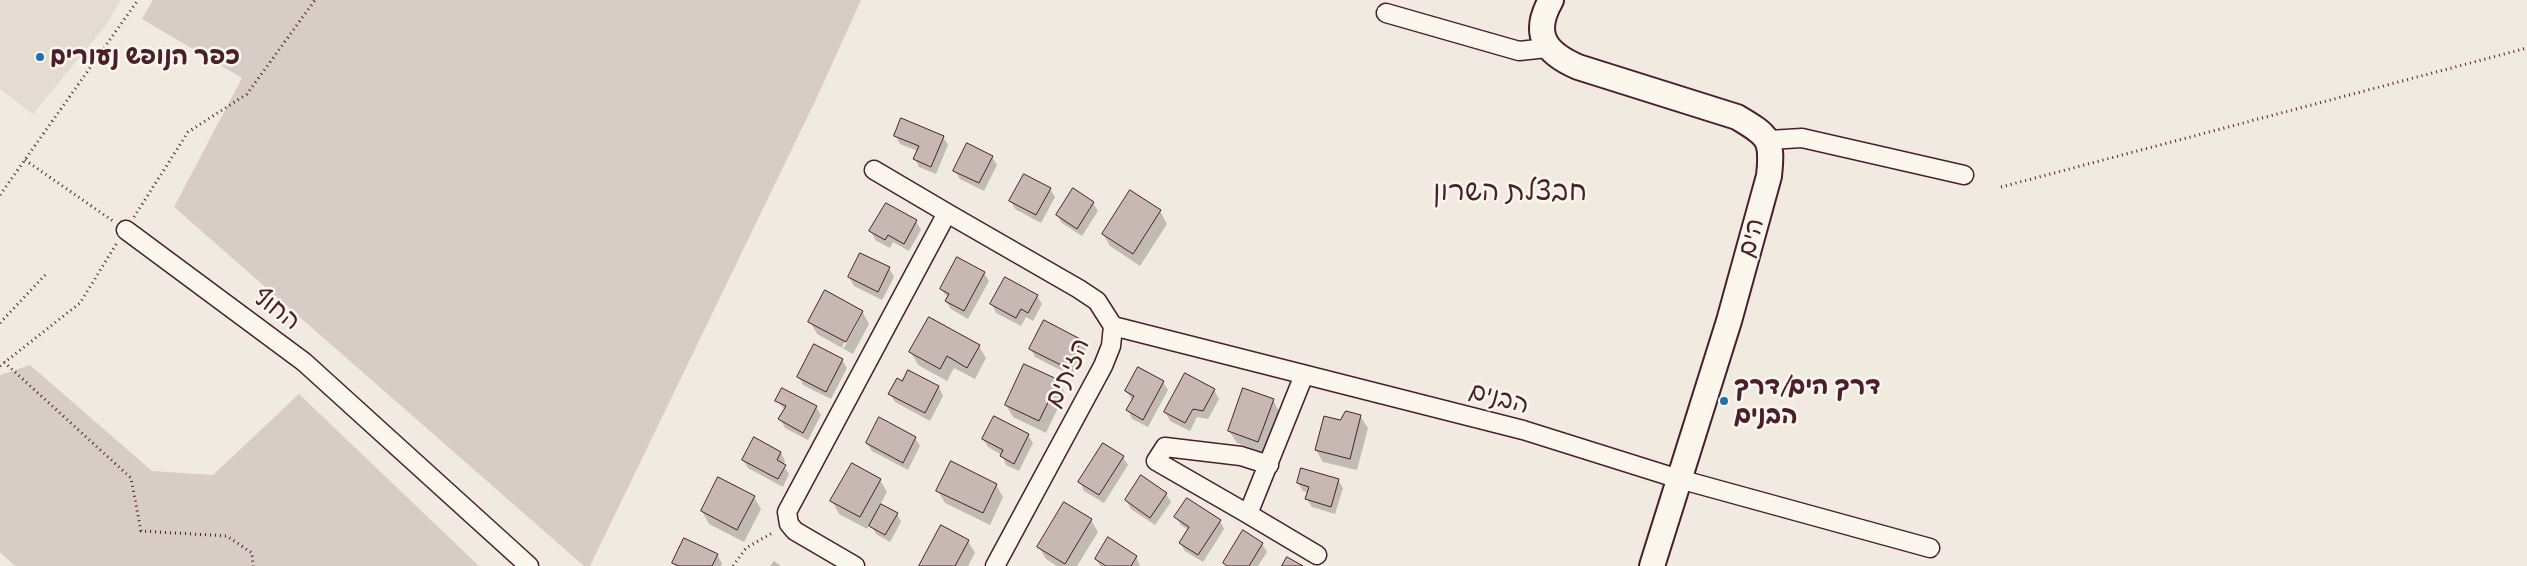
<!DOCTYPE html>
<meta charset="utf-8">
<style>
body{margin:0}
canvas{display:block;background:#f0eae0}
</style>
<canvas width="2527" height="566"></canvas>
<script>
const ctx = document.querySelector('canvas').getContext('2d');
ctx.lineJoin = 'round';
function fillPath(path, color) { ctx.fillStyle = color; ctx.fill(path, 'evenodd'); }
function trace(path, color, width, dash) { ctx.strokeStyle = color; ctx.lineWidth = width; ctx.lineCap = dash ? 'butt' : 'round'; ctx.setLineDash(dash || []); ctx.stroke(path); }
function write(font, color, halo, rows, align = 'center') {
  ctx.font = font + ' Caveat,"Playpen Sans Hebrew",sans-serif'; ctx.lineWidth = 5; ctx.setLineDash([]); ctx.textBaseline = 'middle'; ctx.strokeStyle = halo; ctx.fillStyle = color; for (const [text, x, y, turn = 0] of rows) {
    ctx.save(); ctx.translate(x, y); ctx.rotate((+turn || 0) * Math.PI / 180); ctx.textAlign = isNaN(turn) ? turn : align; if (halo) ctx.strokeText(text, 0, 0); ctx.fillText(text, 0, 0); ctx.restore();
  }
}
fillPath(new Path2D(`
 M 0,0 L 121,0 L 106,25 L 33,114 L 0,89 Z`), '#e4dbd2');
fillPath(new Path2D(`
 M 153,0 L 861,0 L 818,95 L 590,566 L 584,566 L 174,207 L 242,78 L 142,19 Z
 M 30,365 L 152,471 L 213,475 L 299,394 L 479,566 L 15,566 L 0,552 L 0,375 Z`), '#d8ccc6');
fillPath(new Path2D(`
 M 895,135 L 943,137 L 948,145 L 936,174 L 919,167 L 915,159 L 918,151 L 900,144 Z
 M 992,157 L 997,165 L 984,191 L 960,179 L 955,171 Z
 M 1050,189 L 1055,197 L 1041,223 L 1015,209 L 1011,201 Z
 M 1093,203 L 1098,211 L 1082,236 L 1062,223 L 1057,215 Z
 M 886,204 L 916,221 L 921,230 L 909,251 L 893,242 L 890,248 L 875,240 L 871,231 Z
 M 1160,211 L 1167,224 L 1140,266 L 1110,246 L 1103,234 Z
 M 889,268 L 894,277 L 882,300 L 854,286 L 849,277 Z
 M 984,273 L 989,281 L 968,319 L 951,309 L 946,301 L 948,298 L 941,289 Z
 M 1006,279 L 1037,296 L 1042,304 L 1033,321 L 1026,317 L 1021,326 L 996,313 L 992,304 Z
 M 862,311 L 869,324 L 853,354 L 817,334 L 810,321 ZM 858,316 L 861,316 L 844,348 L 842,347 Z
 M 1081,341 L 1086,349 L 1072,376 L 1035,357 L 1031,349 Z
 M 979,346 L 986,358 L 975,379 L 954,368 L 947,381 L 918,365 L 911,352 Z
 M 842,360 L 847,368 L 831,399 L 803,385 L 799,377 Z
 M 909,371 L 939,387 L 943,396 L 930,421 L 895,402 L 890,394 L 903,383 Z
 M 1058,381 L 1065,393 L 1046,433 L 1013,417 L 1006,405 Z
 M 1163,382 L 1168,390 L 1148,427 L 1132,419 L 1128,410 L 1133,401 L 1126,391 Z
 M 1214,390 L 1219,399 L 1208,419 L 1197,417 L 1190,431 L 1170,421 L 1165,412 Z
 M 1273,400 L 1280,413 L 1265,453 L 1237,443 L 1229,431 Z
 M 777,401 L 816,407 L 821,415 L 808,440 L 785,428 L 780,419 L 785,410 Z
 M 1360,416 L 1368,428 L 1357,470 L 1323,462 L 1316,450 L 1340,422 Z
 M 1028,435 L 1033,443 L 1019,471 L 1006,465 L 1002,455 L 988,447 L 983,439 Z
 M 915,438 L 920,446 L 908,470 L 872,451 L 867,443 Z
 M 754,439 L 781,453 L 785,461 L 783,465 L 789,474 L 783,487 L 748,468 L 743,460 Z
 M 1123,457 L 1128,465 L 1104,503 L 1084,491 L 1080,482 Z
 M 880,480 L 887,492 L 880,505 L 897,514 L 901,522 L 890,542 L 876,534 L 870,524 L 867,529 L 839,514 L 832,501 Z
 M 1338,480 L 1343,488 L 1335,514 L 1312,507 L 1307,499 L 1309,493 L 1303,491 L 1298,483 Z
 M 996,485 L 1003,497 L 990,525 L 945,503 L 938,491 Z
 M 1166,494 L 1171,502 L 1155,525 L 1131,509 L 1126,500 Z
 M 754,497 L 761,509 L 744,542 L 709,524 L 702,511 Z
 M 1176,517 L 1220,521 L 1224,529 L 1203,562 L 1185,551 L 1180,543 L 1188,530 L 1181,525 Z
 M 1091,520 L 1098,532 L 1077,566 L 1057,566 L 1046,559 L 1039,547 Z
 M 968,541 L 975,553 L 968,566 L 920,566 Z
 M 1262,544 L 1267,552 L 1258,566 L 1226,566 L 1224,563 Z
 M 717,555 L 722,563 L 721,566 L 675,566 L 673,563 Z
 M 1136,556 L 1140,566 L 1100,566 L 1096,559 Z
 M 774,561 L 781,566 L 770,566 Z`), '#0003');
const building = new Path2D(`
 M 901,118 L 944,136 L 931,167 L 913,159 L 919,146 L 894,136 Z
 M 967,143 L 993,156 L 979,183 L 953,171 Z
 M 1024,174 L 1051,188 L 1036,215 L 1009,201 Z
 M 1073,188 L 1094,202 L 1077,229 L 1056,215 Z
 M 1130,190 L 1161,210 L 1133,254 L 1102,234 Z
 M 886,203 L 917,220 L 904,244 L 888,235 L 885,240 L 869,231 Z
 M 860,253 L 890,267 L 878,292 L 848,277 Z
 M 957,257 L 985,272 L 964,311 L 945,301 L 949,294 L 940,289 Z
 M 1005,277 L 1038,295 L 1028,313 L 1021,309 L 1016,318 L 990,304 Z
 M 825,290 L 863,311 L 846,342 L 808,322 Z
 M 929,317 L 980,345 L 967,368 L 947,356 L 940,369 L 909,352 Z
 M 1044,320 L 1082,340 L 1067,368 L 1029,349 Z
 M 814,344 L 843,359 L 826,392 L 797,377 Z
 M 1024,364 L 1059,380 L 1039,421 L 1005,405 Z
 M 1138,367 L 1164,381 L 1143,420 L 1126,410 L 1134,396 L 1125,391 Z
 M 908,370 L 939,386 L 925,413 L 888,394 L 897,378 L 902,381 Z
 M 1185,373 L 1215,389 L 1203,411 L 1193,409 L 1185,423 L 1164,412 Z
 M 782,388 L 817,406 L 803,433 L 778,419 L 786,406 L 775,401 Z
 M 1243,388 L 1274,399 L 1258,442 L 1228,431 Z
 M 1346,411 L 1361,415 L 1350,459 L 1315,450 L 1324,416 L 1340,420 Z
 M 994,416 L 1029,434 L 1014,464 L 1000,456 L 1003,450 L 982,439 Z
 M 879,417 L 916,437 L 903,463 L 866,443 Z
 M 754,437 L 781,452 L 777,460 L 786,465 L 778,479 L 742,460 Z
 M 1103,443 L 1124,456 L 1099,495 L 1078,482 Z
 M 951,461 L 997,484 L 983,513 L 936,491 Z
 M 852,463 L 881,479 L 860,517 L 830,501 Z
 M 1301,468 L 1339,479 L 1331,507 L 1305,499 L 1309,487 L 1297,483 Z
 M 1141,475 L 1167,493 L 1150,518 L 1125,500 Z
 M 718,477 L 755,496 L 737,530 L 701,511 Z
 M 1187,498 L 1221,520 L 1198,555 L 1179,543 L 1189,527 L 1174,517 Z
 M 1064,502 L 1092,519 L 1065,564 L 1037,547 Z
 M 881,504 L 898,513 L 885,535 L 869,526 Z
 M 941,525 L 969,540 L 955,566 L 919,566 Z
 M 1243,530 L 1263,543 L 1249,566 L 1227,566 L 1223,563 Z
 M 1108,537 L 1137,556 L 1131,566 L 1106,566 L 1095,559 Z
 M 684,538 L 718,554 L 712,566 L 679,566 L 672,563 Z
 M 1287,557 L 1303,566 L 1282,566 Z`);
fillPath(building, '#c8b8b3');
trace(building, '#4a1f2b', 1);
const street = new Path2D(`
 M 1386,13 L 1519,51 L 1547,48
 M 1769,140 L 1802,138 L 1964,175
 M 874,170 L 947,213
 M 126,230 L 304,362 L 529,566
 M 1113,326 L 1523,430 L 1679,479 L 1930,548
 M 1269,465 L 1241,456 L 1165,447 L 1156,461 L 1248,514 L 1304,375
 M 1248,514 L 1317,555
 M 855,566 L 795,531 L 789,524 L 787,512 L 947,213 L 1079,289 L 1097,301 L 1113,326 L 1111,346 L 1103,366 L 995,566`);
const secondary = new Path2D(`
 M 1551,0 C 1531,35 1546,53 1578,67 L 1737,117 C 1769,136 1773,139 1769,176 L 1729,321 L 1652,566`);
trace(street, '#4a1f2b', 21);
trace(secondary, '#4a1f2b', 28);
trace(new Path2D(`
 M 25,160 L 113,221
 M 2001,187 L 2527,48
 M 0,195 L 138,0
 M 134,217 L 188,132 L 247,94 L 315,0
 M 0,323 L 47,273
 M 4,362 L 131,478 L 141,531 L 227,536 L 252,553 L 253,566
 M 0,366 L 80,303 L 117,243
 M 733,566 L 746,548 L 774,532`), '#4a1f2b', 3, [1, 4]);
trace(street, '#fbf7ec', 18);
trace(secondary, '#fbf7ec', 24);
for (const [x, y, r, color] of [
 [40,57,5,"#1f6fb2"],
 [1724,401,5,"#1f6fb2"]
]) { const dot = new Path2D(); dot.arc(x, y, r, 0, 2 * Math.PI); ctx.fillStyle = color; ctx.fill(dot); trace(dot, '#fbf7ec', 2); }
write('bold 25px', '#4a1f2b', '#fbf7ec', [
 ["כפר הנופש נעורים",50,57],
 ["דרך הים/דרך",1734,387],
 ["הבנים",1734,416]
], 'left');
write('25px', '#4a1f2b', '#fbf7ec', [
 ["הים",1752,238,-75],
 ["החוף",276,310,37],
 ["הזיתים",1068,373,-65],
 ["הבנים",1499,399,15]
]);
write('28px', '#4a1f2b', '#fbf7ec', [
 ["חבצלת השרון",1510,193]
]);
</script>
